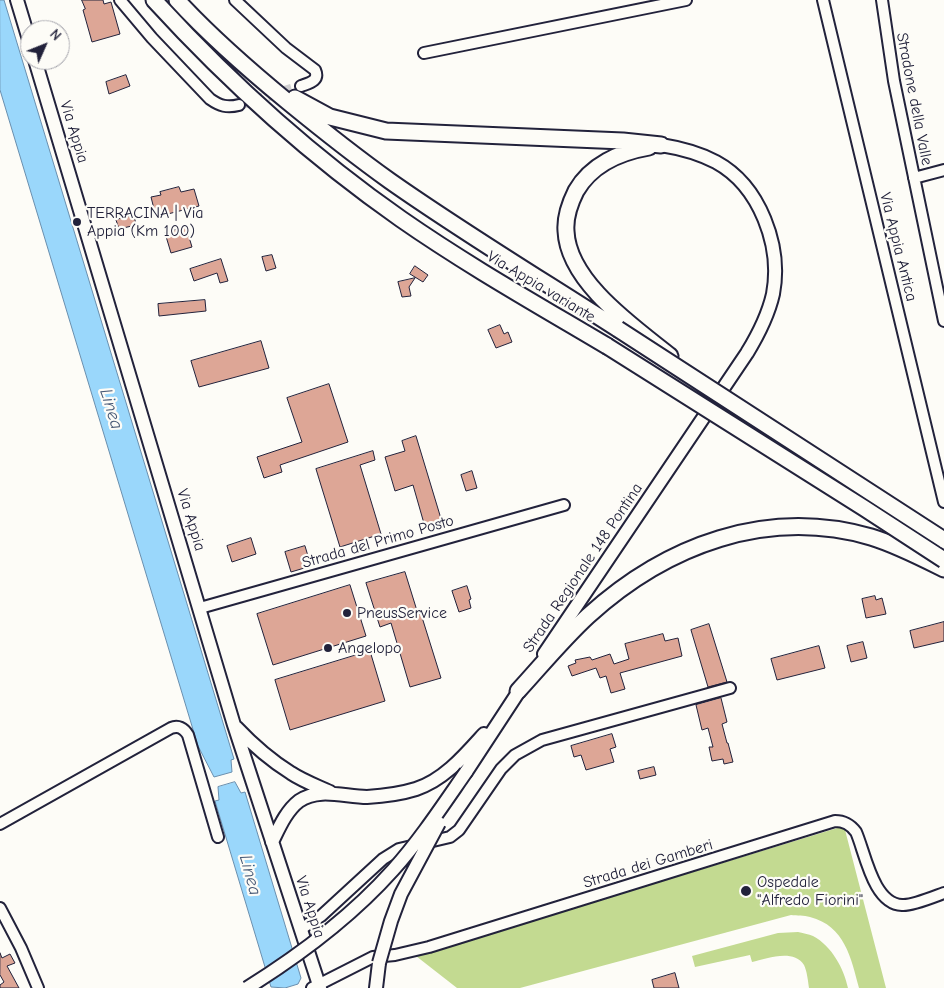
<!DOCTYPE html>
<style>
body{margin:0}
#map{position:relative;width:944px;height:988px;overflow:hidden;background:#fdfcf7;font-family:"Comic Neue",sans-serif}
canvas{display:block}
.north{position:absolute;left:20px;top:20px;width:50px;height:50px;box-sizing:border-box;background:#fdfcf7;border:1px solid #a5a5ac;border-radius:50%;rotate:46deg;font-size:14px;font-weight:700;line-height:20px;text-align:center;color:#22223b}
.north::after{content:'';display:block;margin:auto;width:18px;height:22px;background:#22223b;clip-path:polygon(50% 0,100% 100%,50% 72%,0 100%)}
</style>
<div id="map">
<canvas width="944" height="988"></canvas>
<div class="north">N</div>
</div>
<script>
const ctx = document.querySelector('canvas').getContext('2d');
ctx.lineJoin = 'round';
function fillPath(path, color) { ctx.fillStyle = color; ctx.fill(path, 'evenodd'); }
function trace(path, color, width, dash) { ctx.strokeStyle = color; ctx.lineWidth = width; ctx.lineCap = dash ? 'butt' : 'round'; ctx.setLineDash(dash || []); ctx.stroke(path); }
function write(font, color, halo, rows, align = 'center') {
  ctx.font = font + ' "Comic Neue",sans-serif'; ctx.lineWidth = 4.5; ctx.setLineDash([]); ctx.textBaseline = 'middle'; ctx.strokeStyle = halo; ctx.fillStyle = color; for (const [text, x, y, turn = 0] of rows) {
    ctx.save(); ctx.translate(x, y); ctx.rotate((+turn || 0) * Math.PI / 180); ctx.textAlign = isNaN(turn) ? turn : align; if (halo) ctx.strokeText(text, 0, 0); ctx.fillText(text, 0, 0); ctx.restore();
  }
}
fillPath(new Path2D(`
 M 844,826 L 886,988 L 859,988 C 851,958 845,926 810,917 C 804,915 797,916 791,915 L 520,988 L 457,988 L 416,956 Z
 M 798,932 C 802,933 809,934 813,936 C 832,946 844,969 848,988 L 809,988 C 808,981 807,971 804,965 C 793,948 766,959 752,962 L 750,955 L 695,967 L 692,956 L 778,933 Z`), '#c3da91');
const water = new Path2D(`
 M 0,0 L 4,0 L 234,759 L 231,760 L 232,772 L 214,777 L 198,746 L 0,90 Z
 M 235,782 L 241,793 L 245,792 L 301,978 L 298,984 L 285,988 L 271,987 L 215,801 L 219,800 L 218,787 Z`);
fillPath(water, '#9ad7fb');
trace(water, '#6a8fae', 1);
const building = new Path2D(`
 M 82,0 L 103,0 L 104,4 L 111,2 L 120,34 L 92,42 L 83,10 L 85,9 Z
 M 126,75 L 130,86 L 109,94 L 106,82 Z
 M 179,187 L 181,192 L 194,189 L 199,206 L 156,217 L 151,197 L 161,195 L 160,192 Z
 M 134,215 L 136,225 L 119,229 L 116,220 Z
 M 186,227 L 192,247 L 171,253 L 165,233 Z
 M 272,255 L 276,268 L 266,271 L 262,257 Z
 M 221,259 L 228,281 L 220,283 L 217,273 L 194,281 L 190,269 Z
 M 415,266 L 428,275 L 423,282 L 410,274 Z
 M 415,278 L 409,287 L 411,296 L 402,297 L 398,282 Z
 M 205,300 L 206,311 L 159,316 L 158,304 Z
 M 500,325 L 504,334 L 508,332 L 512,342 L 496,348 L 488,330 Z
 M 261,341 L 269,368 L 199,387 L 191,361 Z
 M 329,384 L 348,442 L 280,465 L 282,472 L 264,478 L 257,457 L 302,442 L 287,398 Z
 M 416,436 L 442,522 L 425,527 L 413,485 L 395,491 L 385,457 L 405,451 L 402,441 Z
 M 373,451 L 375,460 L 360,465 L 381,534 L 340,547 L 316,469 Z
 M 472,471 L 477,488 L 466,491 L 461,475 Z
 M 251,538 L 256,554 L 232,562 L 227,546 Z
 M 305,546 L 311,566 L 291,572 L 285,552 Z
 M 405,572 L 418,614 L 421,614 L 441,678 L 410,687 L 391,623 L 380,627 L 366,583 Z
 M 350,585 L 366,636 L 273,665 L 257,614 Z
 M 467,586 L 471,599 L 469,600 L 471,608 L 459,612 L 452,591 Z
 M 875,596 L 876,600 L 882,598 L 886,614 L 866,618 L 862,599 Z
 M 944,622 L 944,641 L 914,648 L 910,631 Z
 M 709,624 L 727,682 L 708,687 L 691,630 Z
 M 663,634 L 665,641 L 678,638 L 682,656 L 620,673 L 625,689 L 611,693 L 606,676 L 600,678 L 596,668 L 572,676 L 568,666 L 576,663 L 575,660 L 590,657 L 592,660 L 610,654 L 614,664 L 629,659 L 625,644 Z
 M 863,642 L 867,658 L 851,662 L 847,646 Z
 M 819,646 L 825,668 L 777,680 L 771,659 Z
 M 370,651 L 385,701 L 290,730 L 275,680 Z
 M 721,698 L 727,722 L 722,724 L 727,743 L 728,743 L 733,762 L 724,764 L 723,759 L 712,761 L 709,747 L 713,747 L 708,728 L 702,730 L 696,705 Z
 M 612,734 L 616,747 L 610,749 L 614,762 L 586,770 L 581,755 L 574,757 L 571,746 Z
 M 654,767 L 656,775 L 640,779 L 638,771 Z
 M 0,953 L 2,958 L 10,954 L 15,963 L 7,966 L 19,988 L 0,988 L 0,985 L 4,982 L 0,975 Z
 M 675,973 L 679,988 L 654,988 L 652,980 Z`);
fillPath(building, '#dda696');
trace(building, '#22223b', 1);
trace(new Path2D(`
 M 239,105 L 301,86`), '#d1d0d1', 10, [10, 5]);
const minor = new Path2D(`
 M 120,0 L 152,38 L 210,99 C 220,106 227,108 239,105
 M 235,0 L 286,48 L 315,70 C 320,81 309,83 301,86
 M 823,0 L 944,502
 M 882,0 L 894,81 L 944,321
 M 424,53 L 686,0
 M 914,178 L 944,170
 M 200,608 L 564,505
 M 0,824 L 171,728 C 178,725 184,728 188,735 L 218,837
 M 0,908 L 21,948 L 38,988
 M 301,929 L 321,916 L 383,859 L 399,849 L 450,837 L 459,830 L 501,769 L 515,755 L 542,740 L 730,688
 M 312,988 L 373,957 L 395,955 L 429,947 L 835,821 C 844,821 850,824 856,832 C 865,852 873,904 902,905 C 912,906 933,897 944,893`);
const major = new Path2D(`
 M 17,0 L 30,43
 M 35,60 L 234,725 L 320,988
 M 544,654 L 747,353 C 758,335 768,316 773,294 C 782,246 760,186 716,162 C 699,153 680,148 661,145
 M 236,727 C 253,745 270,760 291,773 C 303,781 317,786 330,792
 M 466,772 L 523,685
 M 272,842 C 279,828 286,811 299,801 C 319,787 345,797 367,797 C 383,796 400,794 416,789 C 444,780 465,755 484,734
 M 376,988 L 379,963`);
const highway = new Path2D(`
 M 154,0 C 228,81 311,156 401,219 C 467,265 538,305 607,346
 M 177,0 C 211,37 249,70 288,102 C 321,129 355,156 390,181 C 464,233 542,280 618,329
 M 295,98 L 330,117 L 386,131 L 623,141 L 661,145
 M 649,147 C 620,152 591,165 576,191 C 570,203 565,218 566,231 C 568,282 634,327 670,356
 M 518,691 C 541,666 563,639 588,616 C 666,545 767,507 871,537 C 897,545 920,557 944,569`);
trace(minor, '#22223b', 14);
trace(major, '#22223b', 16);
trace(highway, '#22223b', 19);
trace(minor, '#fdfcf7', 10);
trace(major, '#fdfcf7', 12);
trace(highway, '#fdfcf7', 15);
const majorBridge = new Path2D(`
 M 379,963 L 391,921 L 401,894 L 439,823
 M 247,988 C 300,955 351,917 393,870 C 420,840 443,805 466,772`);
const highwayBridge = new Path2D(`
 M 618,329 L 944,540
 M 607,346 L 864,508 L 944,560`);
trace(majorBridge, '#22223b', 16, []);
trace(highwayBridge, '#22223b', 19, []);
trace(majorBridge, '#fdfcf7', 12);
trace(highwayBridge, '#fdfcf7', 15);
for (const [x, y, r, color] of [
 [77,222,5,"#22223b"],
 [347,613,5,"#22223b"],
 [328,648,5,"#22223b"],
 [746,891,6,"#22223b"]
]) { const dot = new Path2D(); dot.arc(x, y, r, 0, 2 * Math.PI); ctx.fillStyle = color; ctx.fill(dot); trace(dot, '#fdfcf7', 2); }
write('16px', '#22223b', '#fdfcf7', [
 ["Stradone della Valle",914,99,79],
 ["Via Appia",74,132,73],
 ["Via Appia Antica",898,247,76],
 ["Via Appia variante",541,287,31],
 ["Via Appia",191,520,73],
 ["Strada del Primo Posto",378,542,-16],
 ["Strada Regionale 148 Pontina",583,568,-56],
 ["Strada dei Gamberi",648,864,-17],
 ["Via Appia",310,907,72]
]);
write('16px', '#22223b', '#fdfcf7', [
 ["TERRACINA | Via",87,213],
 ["Appia (Km 100)",87,231],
 ["PneusService",357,613],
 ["Angelopo",338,648],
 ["Ospedale",757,882],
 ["\"Alfredo Fiorini\"",757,900]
], 'left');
write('italic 18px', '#465875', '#fdfcf7', [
 ["Linea",111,409,73],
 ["Linea",250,875,75]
]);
</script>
